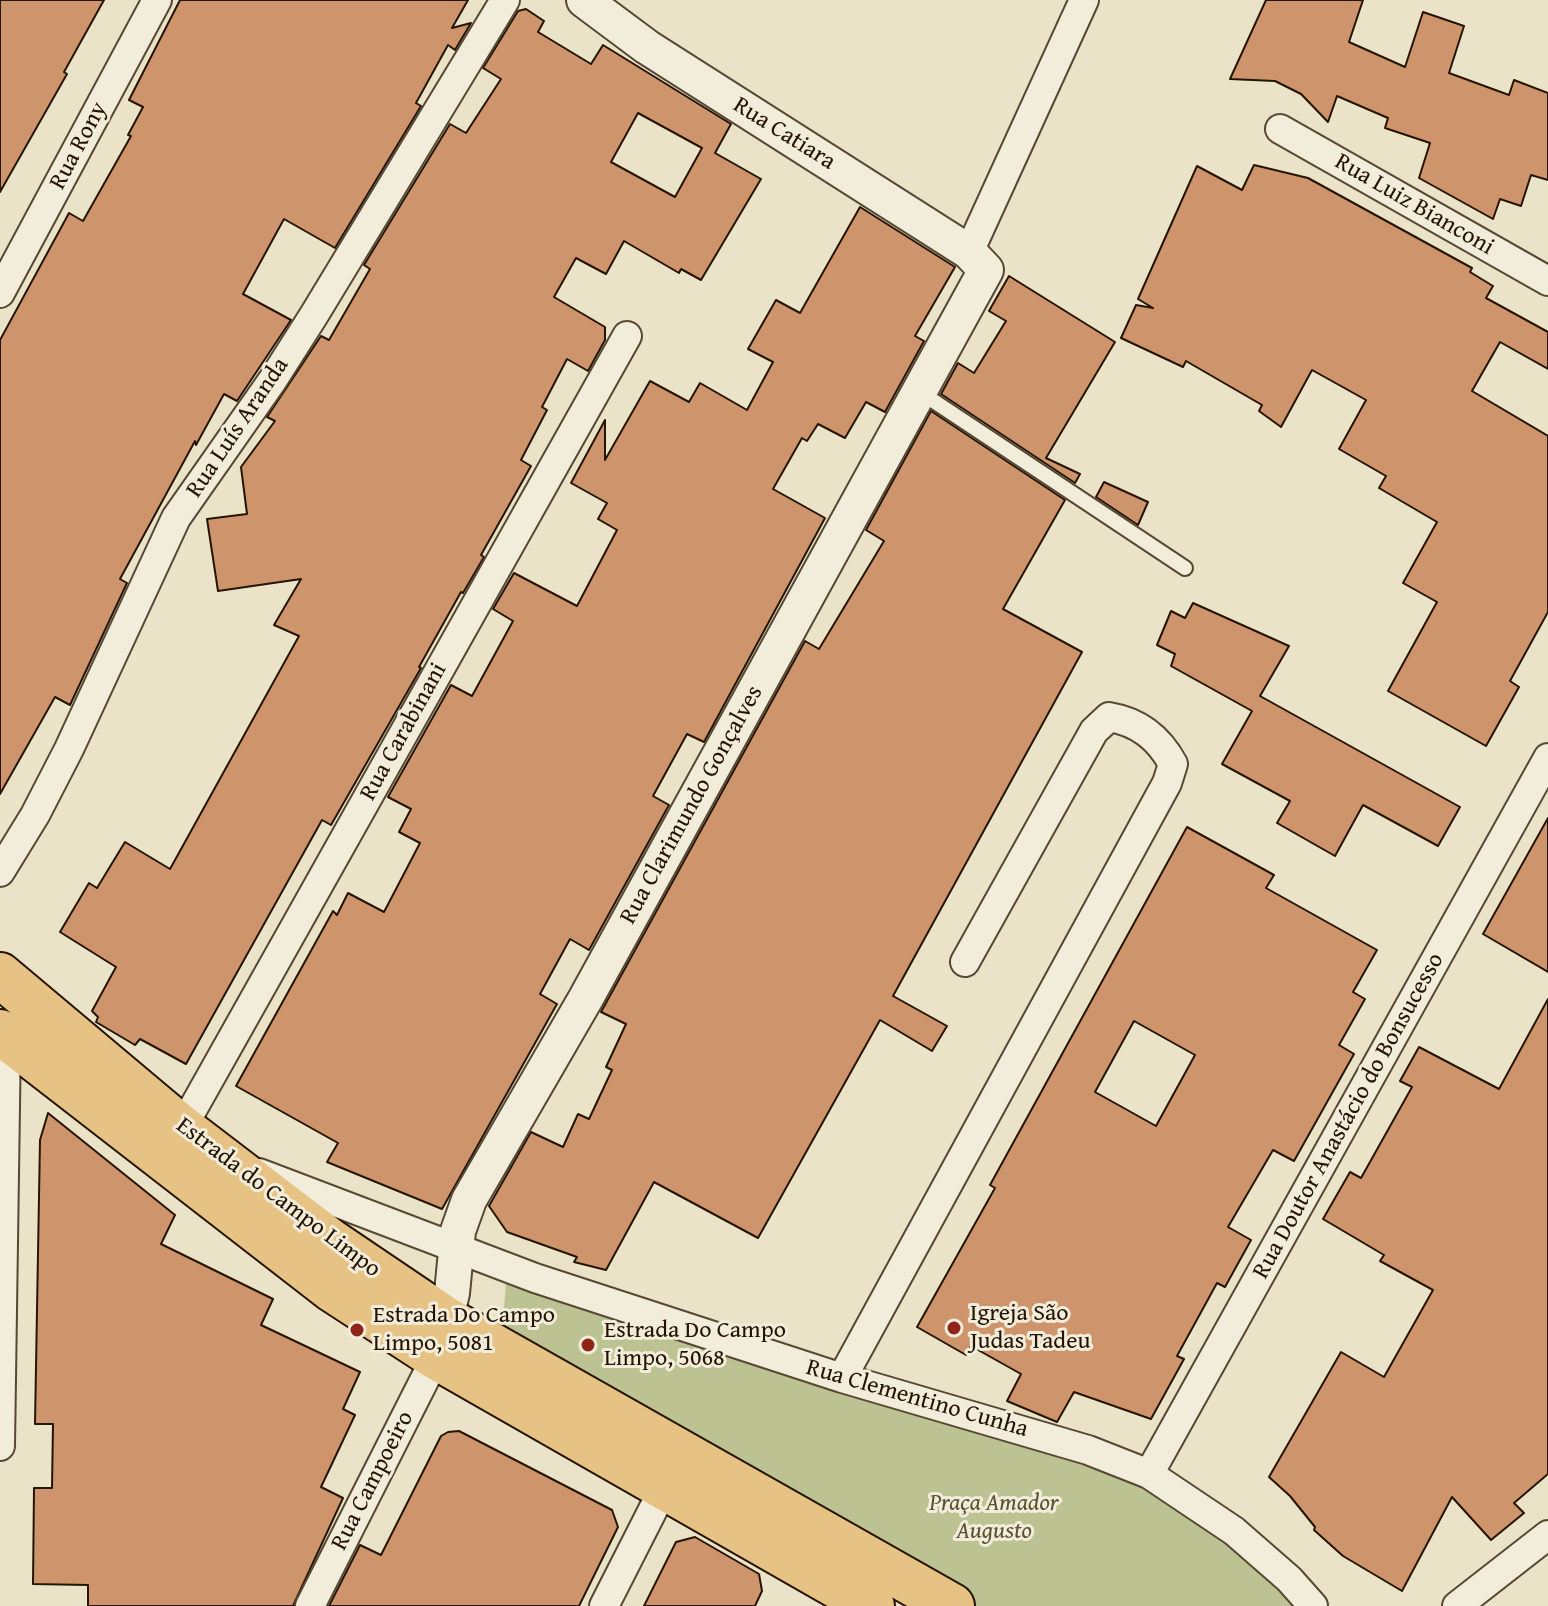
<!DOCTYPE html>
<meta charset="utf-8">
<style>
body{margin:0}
canvas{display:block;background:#ebe3c7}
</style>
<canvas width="1548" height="1606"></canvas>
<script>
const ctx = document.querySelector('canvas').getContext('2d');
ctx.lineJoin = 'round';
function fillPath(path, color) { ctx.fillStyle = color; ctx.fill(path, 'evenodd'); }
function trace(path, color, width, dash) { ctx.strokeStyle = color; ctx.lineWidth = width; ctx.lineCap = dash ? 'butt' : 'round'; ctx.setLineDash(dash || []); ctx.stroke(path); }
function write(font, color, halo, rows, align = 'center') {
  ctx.font = font + ' "Gentium Book Plus",serif'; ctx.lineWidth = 6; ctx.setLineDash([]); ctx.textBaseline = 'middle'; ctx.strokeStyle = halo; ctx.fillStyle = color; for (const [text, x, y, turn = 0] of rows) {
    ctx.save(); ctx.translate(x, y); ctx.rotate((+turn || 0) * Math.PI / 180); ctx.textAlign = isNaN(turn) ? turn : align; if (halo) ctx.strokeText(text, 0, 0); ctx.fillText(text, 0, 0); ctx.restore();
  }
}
fillPath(new Path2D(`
 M 507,1267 L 1145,1481 L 1234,1531 L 1300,1606 L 971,1606 L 501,1350 Z`), '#bcc292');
const building = new Path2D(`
 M 0,0 L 104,0 L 64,72 L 67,74 L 0,192 Z
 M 180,0 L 468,0 L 452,28 L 471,23 L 455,50 L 448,45 L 416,103 L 421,106 L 335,248 L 284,219 L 243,294 L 291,320 L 237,401 L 224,394 L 196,445 L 195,441 L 120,579 L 127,583 L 70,705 L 55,697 L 0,794 L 0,340 L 69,213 L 83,221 L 131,136 L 128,135 L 143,107 L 129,100 Z
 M 1266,0 L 1363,0 L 1349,42 L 1405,67 L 1423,12 L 1464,26 L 1449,73 L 1509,95 L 1514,80 L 1548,93 L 1548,180 L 1531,175 L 1521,206 L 1500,199 L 1493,219 L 1419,178 L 1430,143 L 1385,128 L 1388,118 L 1337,96 L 1328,122 L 1301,94 L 1275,81 L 1230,79 Z
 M 526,9 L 544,21 L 538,32 L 591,64 L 603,45 L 731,124 L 715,153 L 761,179 L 701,280 L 681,269 L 679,273 L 624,241 L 606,274 L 576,258 L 554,297 L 605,327 L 605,340 L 588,371 L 567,359 L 542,407 L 547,410 L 521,460 L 531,466 L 481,555 L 484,557 L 463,593 L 461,592 L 419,667 L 421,668 L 331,825 L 322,820 L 186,1064 L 140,1039 L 135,1045 L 96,1022 L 98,1017 L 92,1011 L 116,967 L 60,932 L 89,883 L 97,888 L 125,842 L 170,869 L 299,636 L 274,625 L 301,579 L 218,591 L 207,519 L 247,514 L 241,467 L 275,421 L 267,417 L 321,336 L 329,340 L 370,269 L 364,265 L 450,124 L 466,133 L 501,79 L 483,68 L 518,11 ZM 638,113 L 702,148 L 675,197 L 611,162 Z
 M 1254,165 L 1308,178 L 1472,268 L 1470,272 L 1493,286 L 1486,298 L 1548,332 L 1548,369 L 1500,342 L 1472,391 L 1548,436 L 1548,612 L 1510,681 L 1519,687 L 1486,746 L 1388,691 L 1437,602 L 1403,583 L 1437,522 L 1379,488 L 1386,476 L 1339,449 L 1366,400 L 1312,370 L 1281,427 L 1259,411 L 1262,405 L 1186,361 L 1183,367 L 1121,338 L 1136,305 L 1153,308 L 1138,299 L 1197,166 L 1242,190 Z
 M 860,207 L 955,267 L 915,336 L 924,341 L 885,412 L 866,402 L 845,438 L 818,424 L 807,441 L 802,438 L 773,489 L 825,518 L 704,742 L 687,734 L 653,796 L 669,805 L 589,950 L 570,939 L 540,994 L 557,1004 L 442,1209 L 327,1162 L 338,1143 L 236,1086 L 333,911 L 337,915 L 348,893 L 384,912 L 420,843 L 399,832 L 411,809 L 388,797 L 451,685 L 472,696 L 513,621 L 493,609 L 514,573 L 577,606 L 617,530 L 598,519 L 607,503 L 571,483 L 605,420 L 605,460 L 650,381 L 689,402 L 700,383 L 747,410 L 773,362 L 748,349 L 776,300 L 800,313 Z
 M 1009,276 L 1115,342 L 1046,458 L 1080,474 L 1075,483 L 941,394 L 958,363 L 974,373 L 1006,321 L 989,311 Z
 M 931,411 L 1065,500 L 1003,609 L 1082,652 L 893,996 L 947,1026 L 932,1051 L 880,1020 L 758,1238 L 654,1182 L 606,1270 L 574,1262 L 577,1257 L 507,1232 L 489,1206 L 531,1132 L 563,1147 L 578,1114 L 589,1119 L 612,1070 L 606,1067 L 626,1024 L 601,1012 L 805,641 L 819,649 L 884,541 L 866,530 Z
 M 1104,482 L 1148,502 L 1138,525 L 1096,497 Z
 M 1193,603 L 1289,646 L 1260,696 L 1460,807 L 1438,846 L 1363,805 L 1335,856 L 1277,823 L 1290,801 L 1222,764 L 1252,711 L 1171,666 L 1175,654 L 1157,645 L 1171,611 L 1185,618 Z
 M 1548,818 L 1548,972 L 1483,934 Z
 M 1187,827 L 1274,875 L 1266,888 L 1377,950 L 1353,992 L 1365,999 L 1339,1045 L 1354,1054 L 1294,1161 L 1273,1150 L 1228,1227 L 1251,1240 L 1225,1287 L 1217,1283 L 1177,1356 L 1184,1359 L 1151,1419 L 1074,1392 L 1057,1422 L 1007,1401 L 1021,1374 L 971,1346 L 966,1355 L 917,1327 L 995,1188 L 990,1185 ZM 1134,1021 L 1195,1055 L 1156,1126 L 1095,1092 Z
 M 1548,999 L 1548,1474 L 1514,1503 L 1524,1513 L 1491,1540 L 1452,1497 L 1402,1591 L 1343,1556 L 1314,1530 L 1315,1527 L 1290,1496 L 1269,1477 L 1341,1352 L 1384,1377 L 1433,1290 L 1380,1261 L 1384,1255 L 1323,1219 L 1350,1172 L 1361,1178 L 1412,1087 L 1400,1081 L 1419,1047 L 1499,1089 Z
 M 48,1113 L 175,1215 L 161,1244 L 273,1299 L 261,1325 L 360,1372 L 343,1409 L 355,1415 L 321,1487 L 343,1498 L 293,1606 L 88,1606 L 88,1585 L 33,1584 L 34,1488 L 52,1488 L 53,1424 L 35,1424 L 40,1140 Z
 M 459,1431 L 612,1510 L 618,1527 L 579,1606 L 329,1606 L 360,1545 L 381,1555 L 441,1436 L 448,1432 Z
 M 695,1537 L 759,1574 L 762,1591 L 755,1606 L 644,1606 L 676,1542 Z`);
fillPath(building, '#ce956c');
trace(building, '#251400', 2);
const service = new Path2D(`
 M 920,392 L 1185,568`);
const minor = new Path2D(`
 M 1280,129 L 1548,281
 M 969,252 L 1084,0
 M 0,293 L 157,0
 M 0,872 L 35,815 L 69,749 L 176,518 L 272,381 L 314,315 L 505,0
 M 182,1128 L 627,336
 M 259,1173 L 535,1278 L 842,1378 L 1088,1450 L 1149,1474 L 1234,1531 L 1289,1579 L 1313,1606
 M 842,1378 L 1167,783 L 1173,764 C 1159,738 1139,722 1109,717 L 1094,731 L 965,962
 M 0,1446 L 6,1038
 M 1149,1474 L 1548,758
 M 310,1606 L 436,1357
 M 604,1606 L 665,1486
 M 1457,1606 L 1548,1535`);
const tertiary = new Path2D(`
 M 440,1343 L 452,1293 L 458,1231 L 469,1200 L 586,998 L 986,270 L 969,252 L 647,47 L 584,0`);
const primary = new Path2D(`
 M 0,975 L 182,1128 L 330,1241 L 447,1320 L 952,1606
 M 0,1032 L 333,1290 L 436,1357 L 872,1606`);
trace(service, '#564832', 18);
trace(minor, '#564832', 32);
trace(tertiary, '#564832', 38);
trace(primary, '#251400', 48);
trace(service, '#f2eddb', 14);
trace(minor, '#f2eddb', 28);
trace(tertiary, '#f2eddb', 34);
trace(primary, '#e6c284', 44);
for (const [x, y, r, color] of [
 [954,1328,8,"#8f2418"],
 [357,1330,8,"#8f2418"],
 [588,1345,8,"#8f2418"]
]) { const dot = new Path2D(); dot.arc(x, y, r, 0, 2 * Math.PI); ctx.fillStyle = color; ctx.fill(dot); trace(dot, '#f2eddb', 3); }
write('24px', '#251400', '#f2eddb', [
 ["Rua Catiara",784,134,32],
 ["Rua Rony",79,146,-62],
 ["Rua Luiz Bianconi",1414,205,30],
 ["Rua Luís Aranda",238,428,-56],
 ["Rua Carabinani",404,732,-61],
 ["Rua Clarimundo Gonçalves",692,805,-61],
 ["Rua Doutor Anastácio do Bonsucesso",1349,1116,-61],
 ["Estrada do Campo Limpo",278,1198,37],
 ["Rua Clementino Cunha",917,1399,16],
 ["Rua Campoeiro",373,1481,-63]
]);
write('24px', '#251400', '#f2eddb', [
 ["Igreja São",970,1314],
 ["Judas Tadeu",970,1342],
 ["Estrada Do Campo",373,1316],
 ["Limpo, 5081",373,1344],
 ["Estrada Do Campo",604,1331],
 ["Limpo, 5068",604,1359]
], 'left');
write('italic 24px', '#5a5133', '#f2eddb', [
 ["Praça Amador",994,1504],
 ["Augusto",994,1532]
]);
</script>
